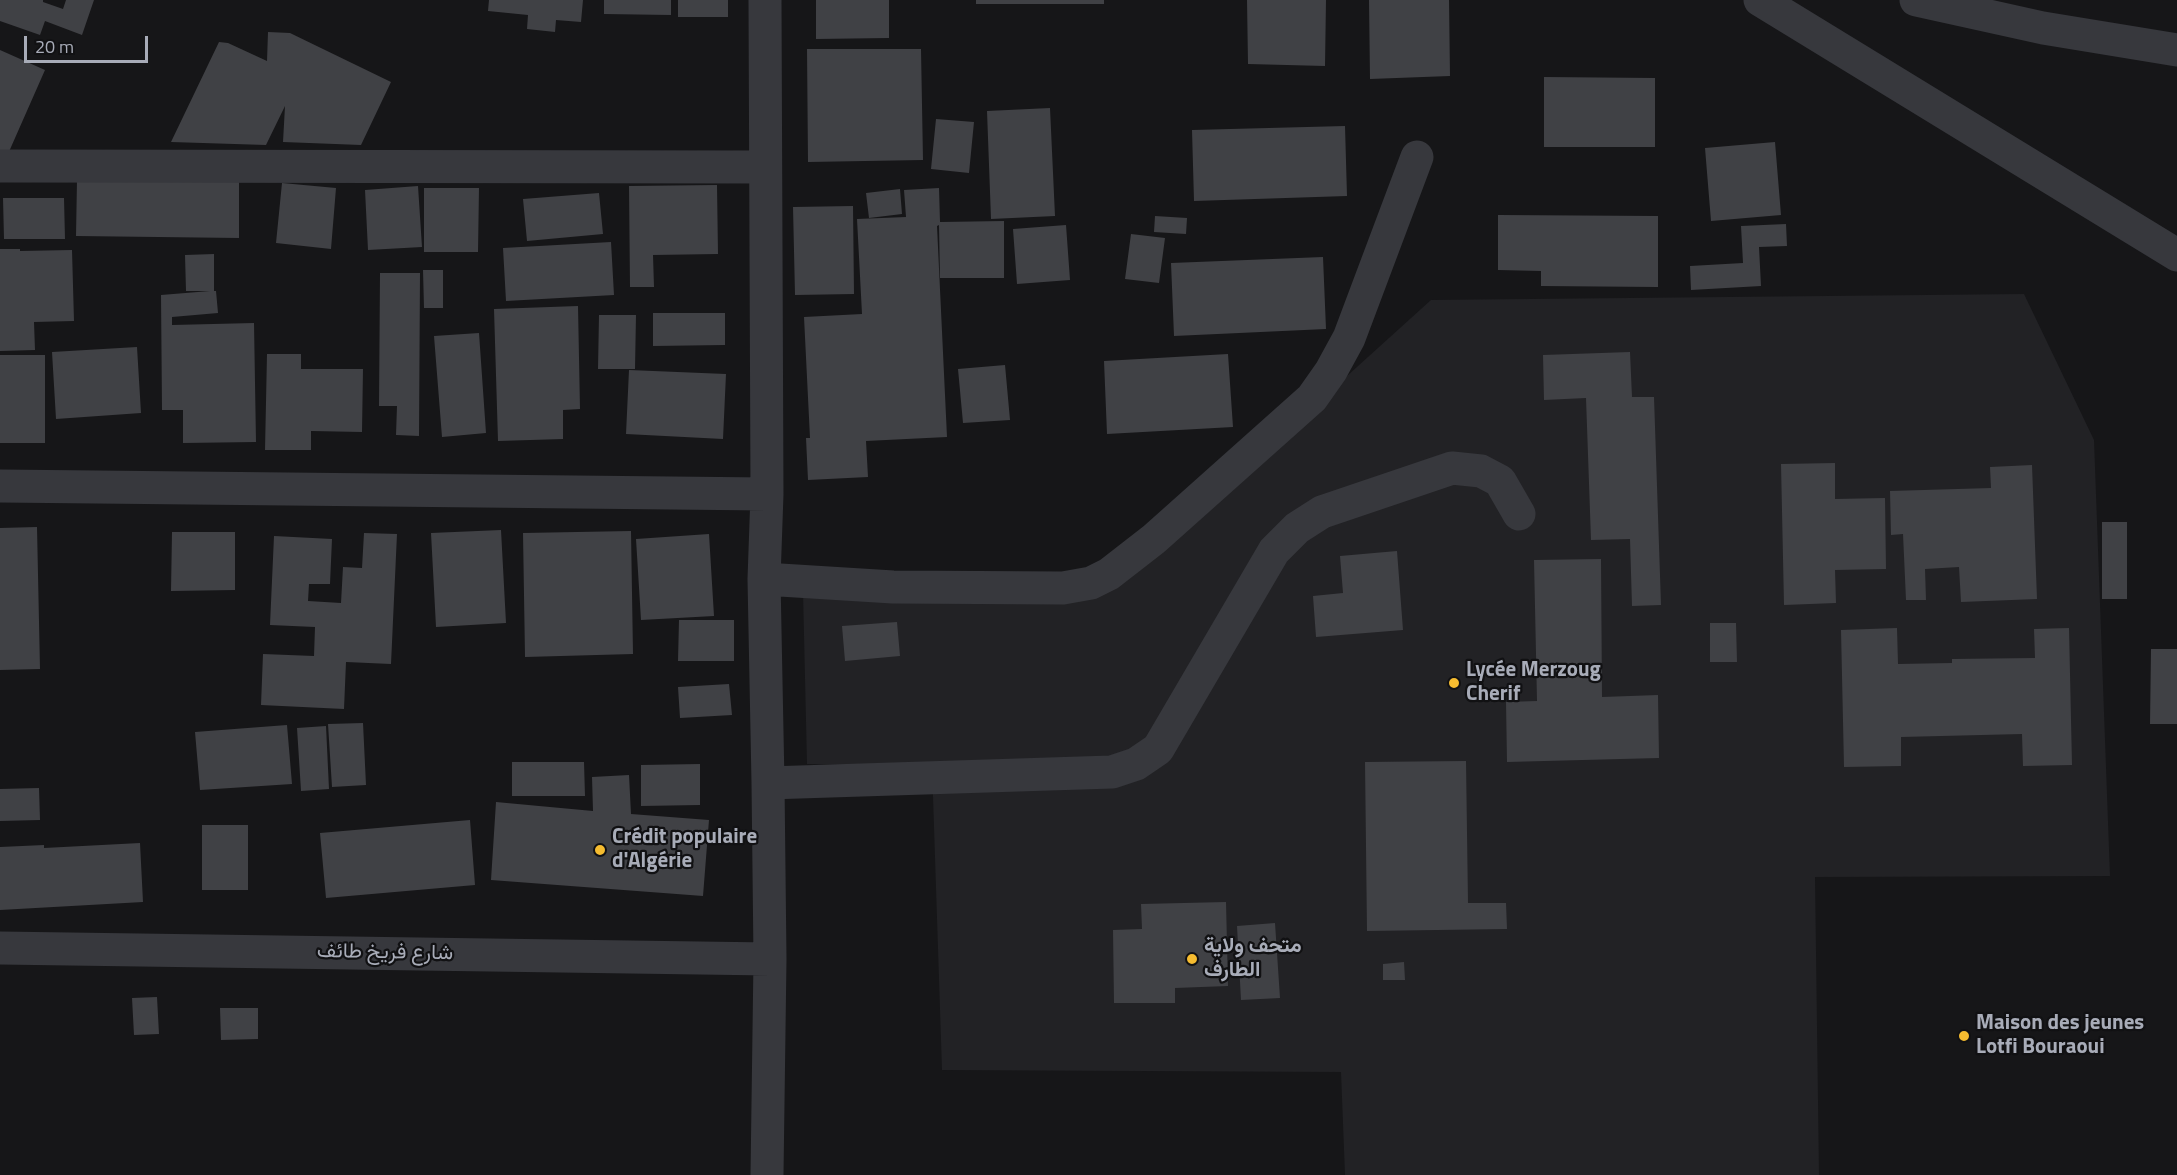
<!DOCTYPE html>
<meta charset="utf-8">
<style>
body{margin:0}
#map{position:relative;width:2177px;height:1175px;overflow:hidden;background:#161618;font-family:"Titillium Web",sans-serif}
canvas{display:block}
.scale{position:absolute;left:24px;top:36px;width:124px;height:27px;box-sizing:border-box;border:3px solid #a8acb8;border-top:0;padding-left:8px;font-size:18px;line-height:21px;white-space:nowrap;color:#a8acb8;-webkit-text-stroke:4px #111113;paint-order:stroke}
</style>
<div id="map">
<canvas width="2177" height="1175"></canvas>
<div class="scale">20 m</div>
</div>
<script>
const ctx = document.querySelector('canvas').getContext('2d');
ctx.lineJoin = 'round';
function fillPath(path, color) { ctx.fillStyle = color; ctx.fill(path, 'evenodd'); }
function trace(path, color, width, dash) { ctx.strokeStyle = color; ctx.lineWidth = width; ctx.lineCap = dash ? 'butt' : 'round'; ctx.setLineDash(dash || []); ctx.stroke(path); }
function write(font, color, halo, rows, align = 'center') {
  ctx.font = font + ' "Titillium Web",Vazirmatn,sans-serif'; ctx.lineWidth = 4.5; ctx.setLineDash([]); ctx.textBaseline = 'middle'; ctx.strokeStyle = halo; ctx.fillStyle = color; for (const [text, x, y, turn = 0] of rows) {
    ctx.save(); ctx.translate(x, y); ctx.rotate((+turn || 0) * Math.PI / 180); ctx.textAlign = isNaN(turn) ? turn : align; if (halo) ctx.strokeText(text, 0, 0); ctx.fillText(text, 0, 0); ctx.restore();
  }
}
fillPath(new Path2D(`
 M 2024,294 L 2094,440 L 2110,876 L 1815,877 L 1819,1175 L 1345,1175 L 1341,1072 L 942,1070 L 932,766 L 807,764 L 803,592 L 1072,603 L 1148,556 L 1431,300 Z`), '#222225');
fillPath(new Path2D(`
 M 0,0 L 43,0 L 43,2 L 63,9 L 66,0 L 94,0 L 82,35 L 45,21 L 40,35 L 0,21 Z
 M 489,0 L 583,0 L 581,22 L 556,20 L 555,32 L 527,29 L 528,15 L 488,11 Z
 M 604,0 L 671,0 L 671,15 L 604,14 Z
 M 678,0 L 728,0 L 728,17 L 678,17 Z
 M 816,0 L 889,0 L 889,38 L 816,39 Z
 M 976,0 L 1104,0 L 1104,4 L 976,4 Z
 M 1247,0 L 1326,0 L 1325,66 L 1248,64 Z
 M 1369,0 L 1449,0 L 1450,76 L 1370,79 Z
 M 268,32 L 290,33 L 391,82 L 361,145 L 283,142 L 285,106 L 266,145 L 171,142 L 219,42 L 228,43 L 267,61 Z
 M 807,49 L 921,49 L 923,160 L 808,162 Z
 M 0,50 L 45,70 L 4,163 L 0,161 Z
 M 1544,77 L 1655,78 L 1655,147 L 1544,147 Z
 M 1050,108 L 1055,216 L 991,219 L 987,111 Z
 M 936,119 L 974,122 L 969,173 L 931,169 Z
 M 1345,126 L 1347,196 L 1194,201 L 1192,130 Z
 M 1775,142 L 1781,215 L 1711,221 L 1705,148 Z
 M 77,180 L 239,181 L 239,238 L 76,236 Z
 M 282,183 L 336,188 L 331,249 L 276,243 Z
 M 717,185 L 718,254 L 653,255 L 654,287 L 630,287 L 629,186 Z
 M 418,186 L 422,247 L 368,250 L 365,190 Z
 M 424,188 L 479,188 L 478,252 L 424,252 Z
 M 939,188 L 940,222 L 1004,221 L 1004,278 L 940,278 L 939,225 L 937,226 L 947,437 L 866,441 L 868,477 L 808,480 L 806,438 L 810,438 L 804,317 L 862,314 L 857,219 L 906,217 L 904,190 Z
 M 900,189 L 902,214 L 869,218 L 866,193 Z
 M 599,193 L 603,234 L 527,241 L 523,199 Z
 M 3,198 L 64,198 L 65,239 L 4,239 Z
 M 853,206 L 854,294 L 795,295 L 793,207 Z
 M 1498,215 L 1658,216 L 1658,287 L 1541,286 L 1541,271 L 1498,270 Z
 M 1155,216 L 1187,218 L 1186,234 L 1154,232 Z
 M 1786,224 L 1787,246 L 1759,247 L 1761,286 L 1691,290 L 1690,266 L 1743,263 L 1741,226 Z
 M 1066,225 L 1070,280 L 1017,284 L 1013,229 Z
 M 1131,234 L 1165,238 L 1159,283 L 1125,279 Z
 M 611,242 L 614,295 L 506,301 L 503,248 Z
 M 0,249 L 20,249 L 20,251 L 72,250 L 74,321 L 34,322 L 35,350 L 0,351 Z
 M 214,254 L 214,291 L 216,291 L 218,313 L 172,317 L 172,325 L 254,323 L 256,442 L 183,443 L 183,410 L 162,410 L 161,295 L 210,291 L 186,291 L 185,255 Z
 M 1323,257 L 1326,329 L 1174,336 L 1171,263 Z
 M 423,270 L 443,270 L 443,308 L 424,308 Z
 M 380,273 L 420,273 L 419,436 L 396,435 L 397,406 L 379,406 Z
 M 578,306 L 580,409 L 563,410 L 563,439 L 498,441 L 494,309 Z
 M 653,313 L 725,313 L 725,345 L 653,346 Z
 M 599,315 L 636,315 L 635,369 L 598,369 Z
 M 479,333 L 486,433 L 442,437 L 434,336 Z
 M 137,347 L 141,413 L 56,419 L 52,352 Z
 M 1630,352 L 1632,397 L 1654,397 L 1661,605 L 1632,606 L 1630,539 L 1591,540 L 1586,398 L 1544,400 L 1543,355 Z
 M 267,354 L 301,354 L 301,369 L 363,369 L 362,432 L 311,431 L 311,450 L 265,450 Z
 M 1228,354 L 1233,427 L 1107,434 L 1104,361 Z
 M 0,355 L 45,355 L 45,443 L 0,443 Z
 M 1005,365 L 1010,420 L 963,423 L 958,369 Z
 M 629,370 L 726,374 L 723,439 L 626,434 Z
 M 1835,463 L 1835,499 L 1885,498 L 1886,569 L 1835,570 L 1836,603 L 1784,605 L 1781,464 Z
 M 2032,465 L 2037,599 L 1961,602 L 1959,567 L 1925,569 L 1926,600 L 1906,600 L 1903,534 L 1891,535 L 1890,491 L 1991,488 L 1990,467 Z
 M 2102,522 L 2127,522 L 2127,599 L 2102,599 Z
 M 37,527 L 40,669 L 0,670 L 0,528 Z
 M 501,530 L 506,623 L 436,627 L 431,533 Z
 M 631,531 L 633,654 L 525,657 L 523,533 Z
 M 172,532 L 235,532 L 235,590 L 171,591 Z
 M 364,533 L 397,534 L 391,664 L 346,662 L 344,709 L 261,705 L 263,654 L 314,656 L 315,627 L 270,625 L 274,536 L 332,539 L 330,584 L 309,584 L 308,601 L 341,603 L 343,567 L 362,568 Z
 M 709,534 L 714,616 L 641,620 L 636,539 Z
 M 1397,551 L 1403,630 L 1316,637 L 1313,596 L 1343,593 L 1340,556 Z
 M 1601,559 L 1602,697 L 1658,695 L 1659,758 L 1507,762 L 1506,702 L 1537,701 L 1534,560 Z
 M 679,620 L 734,620 L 734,661 L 678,661 Z
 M 897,622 L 900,656 L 845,661 L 842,626 Z
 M 1710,623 L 1736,623 L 1737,662 L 1710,662 Z
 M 1897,628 L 1898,664 L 1952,663 L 1952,659 L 2035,658 L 2034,629 L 2069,628 L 2072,765 L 2023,766 L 2022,734 L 1901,737 L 1901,766 L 1844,767 L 1841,630 Z
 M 2151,649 L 2177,649 L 2177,724 L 2150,724 Z
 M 729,684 L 732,715 L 680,718 L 678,687 Z
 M 363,723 L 366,785 L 332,787 L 328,724 Z
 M 287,725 L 292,784 L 200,790 L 195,732 Z
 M 326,726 L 329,789 L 301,791 L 297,728 Z
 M 1466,761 L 1468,903 L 1506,903 L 1507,929 L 1367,931 L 1365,762 Z
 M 512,762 L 584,762 L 585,796 L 512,796 Z
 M 700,764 L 700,805 L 641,806 L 641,765 Z
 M 629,775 L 631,814 L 709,820 L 703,896 L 491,880 L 496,802 L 593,811 L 592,777 Z
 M 39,788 L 40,820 L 0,821 L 0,789 Z
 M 470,820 L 475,885 L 326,898 L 320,833 Z
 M 202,825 L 248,825 L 248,890 L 202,890 Z
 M 140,843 L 143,902 L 0,910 L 0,847 L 44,845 L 44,848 Z
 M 1226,902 L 1228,986 L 1175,988 L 1175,1003 L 1114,1003 L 1113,930 L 1142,929 L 1141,904 Z
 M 1275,923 L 1280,998 L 1241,1000 L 1237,926 Z
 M 1404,962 L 1405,980 L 1383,980 L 1383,964 Z
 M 157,997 L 159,1034 L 134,1035 L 132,998 Z
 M 220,1008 L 258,1008 L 258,1039 L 221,1040 Z`), '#404145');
trace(new Path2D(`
 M 765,0 L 767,494 L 764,579 L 768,783 L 770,959 L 767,1175
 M 1760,0 L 2177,255
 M 1916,0 L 2043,28 L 2177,50
 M 0,166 L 765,167
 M 0,486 L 767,494
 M 764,579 L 893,587 L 1063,588 L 1091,583 L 1109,574 L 1154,539 L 1312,398 L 1331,371 L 1349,338 L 1417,157
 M 768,783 L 1112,772 L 1136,764 L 1158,749 L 1274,551 L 1297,528 L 1322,512 L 1452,468 L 1481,471 L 1500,481 L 1519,514
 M 0,948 L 770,959`), '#37383d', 33);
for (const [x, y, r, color] of [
 [1454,683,6,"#f6bc30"],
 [600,850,6,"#f6bc30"],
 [1192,959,6,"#f6bc30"],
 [1964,1036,6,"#f6bc30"]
]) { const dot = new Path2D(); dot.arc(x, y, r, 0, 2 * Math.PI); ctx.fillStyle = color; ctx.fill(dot); trace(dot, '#111113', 2); }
write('bold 21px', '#a8acb8', '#111113', [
 ["Lycée Merzoug",1466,671],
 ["Cherif",1466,695],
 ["Crédit populaire",612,838],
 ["d'Algérie",612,862],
 ["متحف ولاية",1204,947],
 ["الطارف",1204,971],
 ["Maison des jeunes",1976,1024],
 ["Lotfi Bouraoui",1976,1048]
], 'left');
write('21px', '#a8acb8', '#111113', [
 ["شارع فريخ طائف",385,953,1]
]);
</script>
